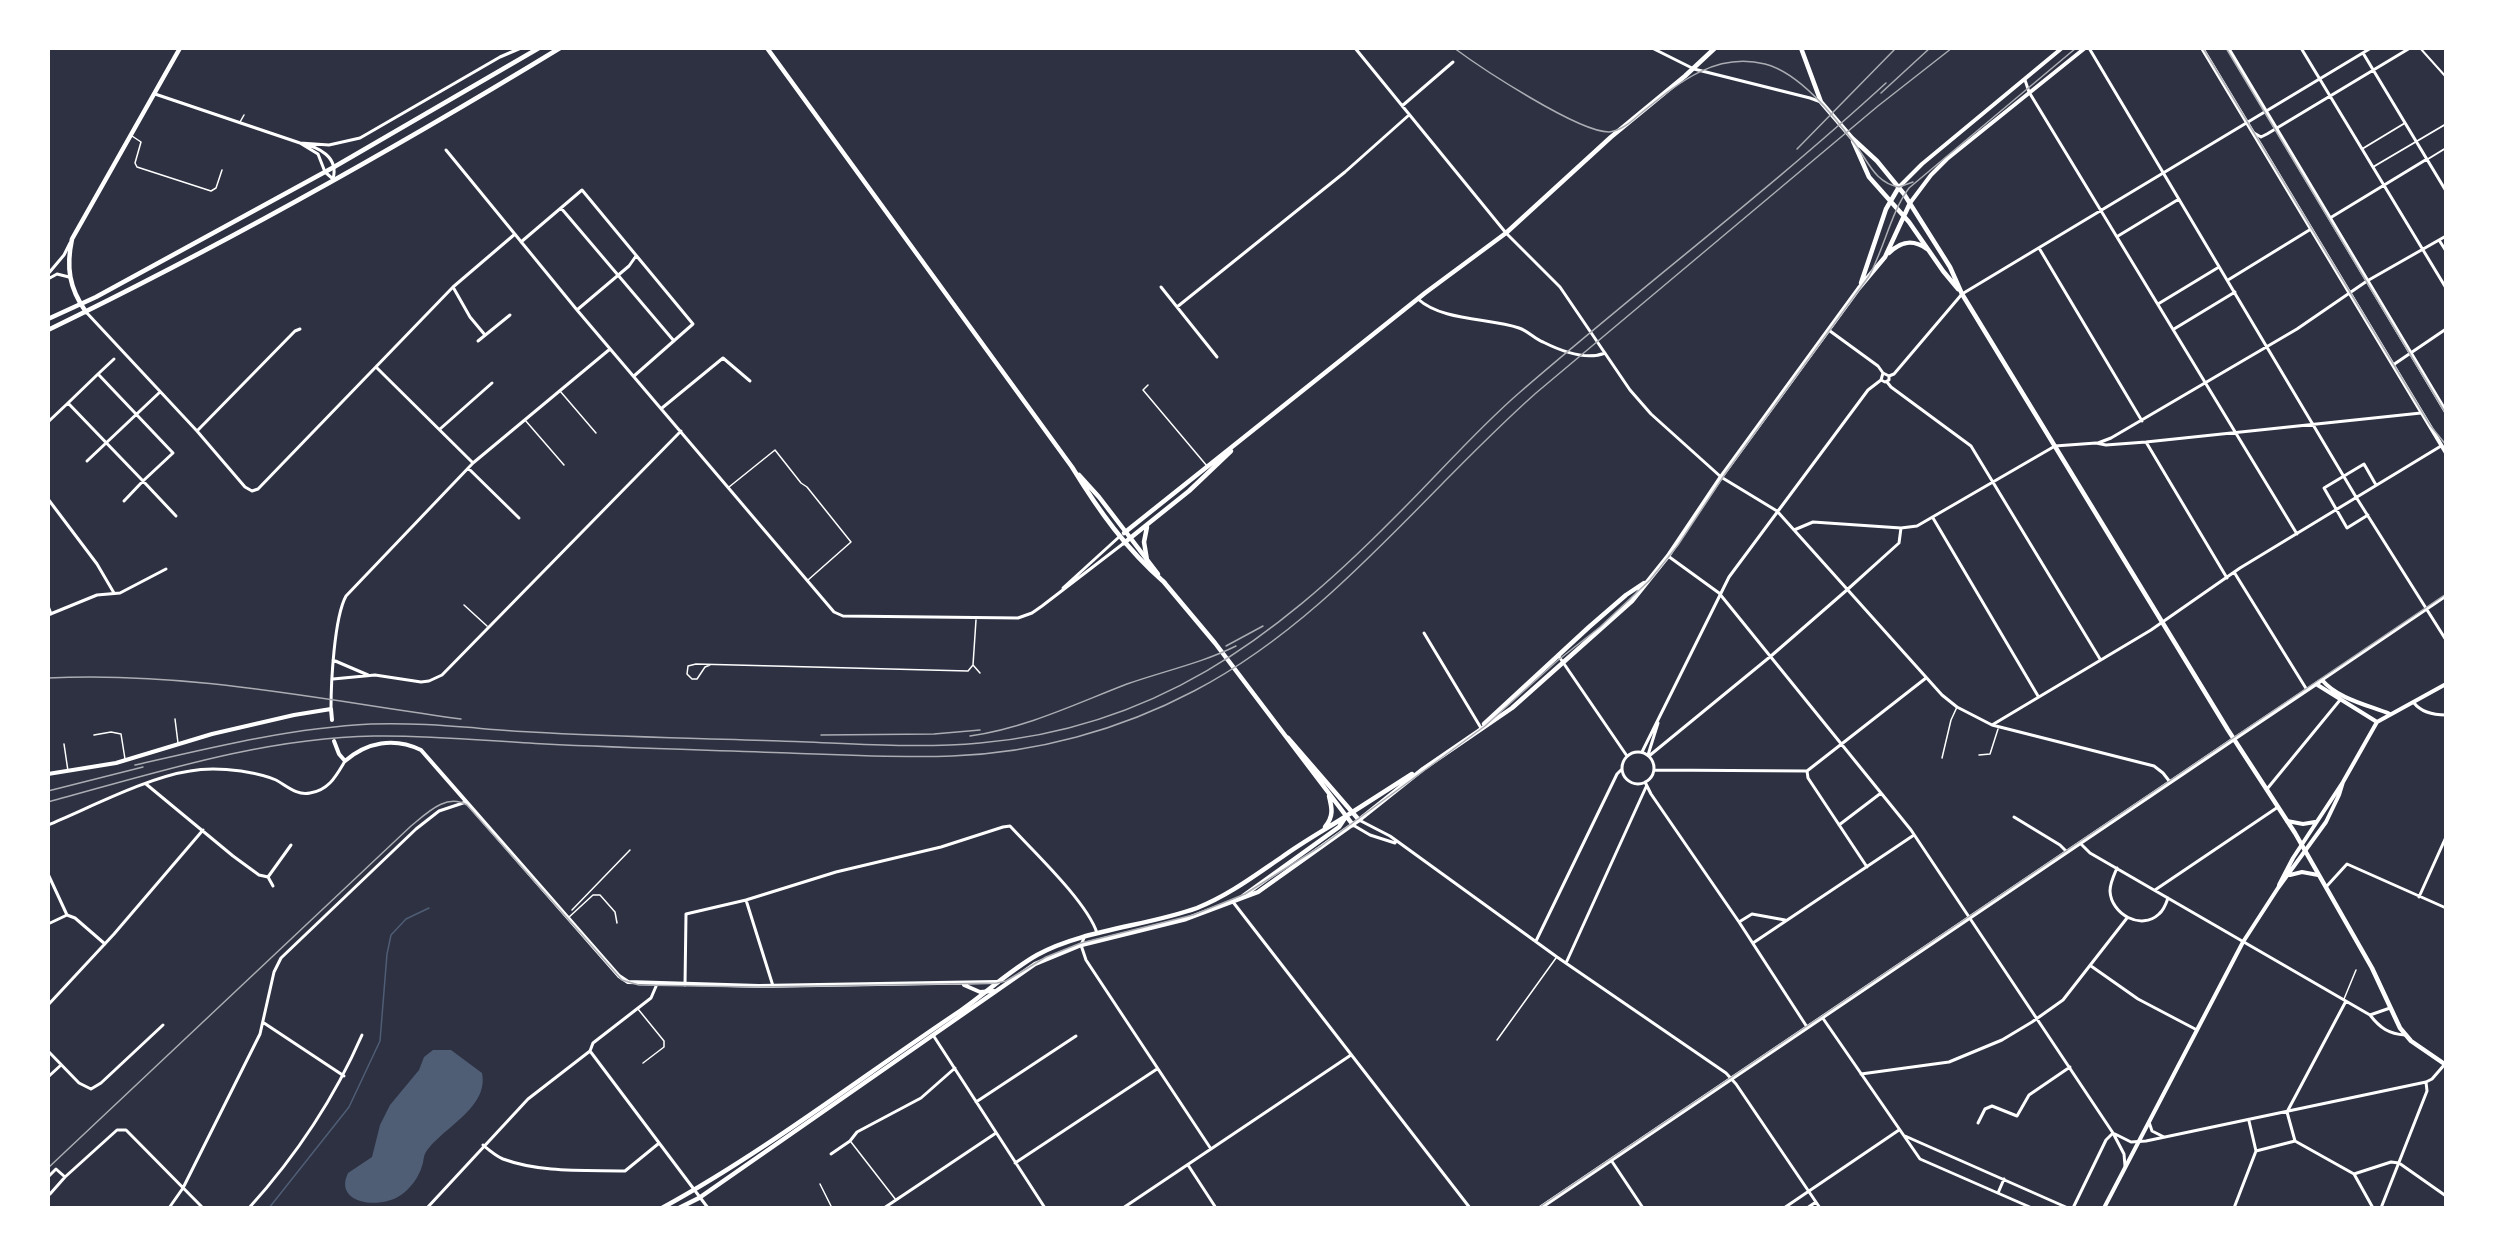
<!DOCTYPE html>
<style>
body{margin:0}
#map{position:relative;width:2494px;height:1256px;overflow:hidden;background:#2d3142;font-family:"Roboto Serif",serif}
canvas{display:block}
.frame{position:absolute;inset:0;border:50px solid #fff;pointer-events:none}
</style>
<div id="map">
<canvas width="2494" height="1256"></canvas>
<div class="frame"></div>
</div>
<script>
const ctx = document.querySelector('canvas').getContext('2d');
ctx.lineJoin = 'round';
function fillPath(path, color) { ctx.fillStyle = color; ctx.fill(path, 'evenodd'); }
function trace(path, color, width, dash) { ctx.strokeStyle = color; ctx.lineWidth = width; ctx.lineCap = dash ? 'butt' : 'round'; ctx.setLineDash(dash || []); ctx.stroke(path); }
fillPath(new Path2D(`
 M 433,1050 L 451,1050 L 482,1073 C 489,1108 443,1127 426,1152 C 423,1157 424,1161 422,1166 C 419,1177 410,1189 401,1195 C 380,1210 333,1204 348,1173 L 372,1157 L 380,1125 L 390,1105 L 419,1070 L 424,1057 Z`), '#4f5d75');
trace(new Path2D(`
 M 269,1208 L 349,1107 L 380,1041 L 387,954 L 391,935 L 406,919 L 429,908`), '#4f5d75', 1.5);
trace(new Path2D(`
 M 240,122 L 244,115
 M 132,136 L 141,142 L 135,163 L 137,167 L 211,191 L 216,188 L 222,170
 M 1148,385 L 1143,390 L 1207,466
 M 560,391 L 596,433
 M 525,420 L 564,465
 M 729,487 L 775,450 L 801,483 L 807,487 L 851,542 L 808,580
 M 464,605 L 487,626
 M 710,665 L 705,667 L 697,679 L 692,679 L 687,674 L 688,666 L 696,664 L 968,671 L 973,665 L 976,620
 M 973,665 L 980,673
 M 175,719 L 178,743
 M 94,735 L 111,732 L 121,734 L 125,759
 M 64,744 L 68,771
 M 1979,755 L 1990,754 L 1998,729
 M 1942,758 L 1951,720 L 1957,707
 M 572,910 L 630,850
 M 568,918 L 593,895 L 600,895 L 615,912 L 617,923
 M 2344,999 L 2356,970
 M 638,1009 L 664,1041 L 664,1047 L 643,1063
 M 1497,1040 L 1556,958
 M 851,1142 L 896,1200
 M 820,1184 L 832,1208`), '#fff', 1.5);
trace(new Path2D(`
 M 2420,48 L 2446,77
 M 2362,149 L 2405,123
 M 2428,159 L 2446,148
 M 2373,167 L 2446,124`), '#fff', 2);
trace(new Path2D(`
 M 1355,48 L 1506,233 L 1560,287 L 1630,390 L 1651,414 L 1721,477 L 1777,511 L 1942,695 L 1957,707 L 1992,725 L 2154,766 L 2163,773 L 2170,782
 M 1652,48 L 1694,69 L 1810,98 L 1821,102
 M 2089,48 L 2356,497 L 2446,640
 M 2301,48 L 2446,288
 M 2363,53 L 2446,191
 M 2025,80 L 2029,92 L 2297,534
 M 155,94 L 300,143 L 329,145 L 360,138 L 500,57 L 521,48
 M 1402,106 L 1453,62
 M 2254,133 L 2261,137 L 2267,134 L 2410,48
 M 300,143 C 319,147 339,157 333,179 L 325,172 L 318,154 Z
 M 446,150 L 577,310 L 834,612 L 843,616 L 1018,618 L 1032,613 L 1042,606 L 1124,543
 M 561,208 L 674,341
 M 2330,218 L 2427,159
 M 2118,236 L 2179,199
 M 2439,240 L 2446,251
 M 521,242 L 582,190 L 693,324 L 634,376
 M 2039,248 L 2142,421
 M 48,274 L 64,255 L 70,243
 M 48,279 L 57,274 L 69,277
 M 2228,280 L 2311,229
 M 453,287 L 470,317 L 485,335
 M 1161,287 L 1177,307
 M 1418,299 C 1442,321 1489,318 1519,328 C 1528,331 1535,339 1543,342 C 1561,351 1586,361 1605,353
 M 2158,304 L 2219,267
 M 577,310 L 629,266 L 636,256
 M 86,312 L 197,431 L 245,487 L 252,491 L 258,489 L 453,287 L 515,234
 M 2174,329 L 2235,292
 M 1830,331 L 1878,366 L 1883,373
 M 478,341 L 510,315
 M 1217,357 L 1177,307 L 1345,172 L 1409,115
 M 2393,365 L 2446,329
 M 376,367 L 473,463
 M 98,374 L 173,453 L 143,481 L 68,403 Z
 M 98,374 L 114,359
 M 1889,376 L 1883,373 L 1881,380 L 1885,382 L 1889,380 L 1889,376 L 1894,374 L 1962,294 L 2371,48
 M 1887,382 L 1891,387 L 1971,446 L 2100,659
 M 662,408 L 723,358 L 750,381
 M 48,422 L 68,403
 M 440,429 L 492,383
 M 197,431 L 295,331 L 300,329
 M 2146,442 L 2227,578
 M 2098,443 L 2111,438 L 2297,329 L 2367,281 L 2446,236
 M 87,461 L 160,392
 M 468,468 L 519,518
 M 48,499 L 97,564 L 114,593
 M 124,501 L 143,481 L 176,516
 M 2368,515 L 2347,528 L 2324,488 L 2364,464 L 2376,485
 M 1933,518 L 2038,696
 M 1794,530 L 1813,522 L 1901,528 L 1917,526 L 2055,446 L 2096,443 L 2106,445 L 2146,442 L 2421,413
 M 1668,556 L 1719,593 L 1911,830 L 2113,1133 L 2124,1154 L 2125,1166
 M 2234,572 L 2307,690
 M 1063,588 L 1119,537
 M 48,606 L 51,614
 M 48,615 L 97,595 L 120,593 L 166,569
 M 1424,633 L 1481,728
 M 1558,655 L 1627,756
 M 333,660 L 368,675
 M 333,679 L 375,675 L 421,682 L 429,681 L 442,675 L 681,431
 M 2322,680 L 2446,596
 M 2414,703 C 2422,713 2434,715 2446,715
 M 331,709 C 331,684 334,618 346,596 L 473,463 L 610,349
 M 1992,725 L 2151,630 L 2240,568 L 2441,446
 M1622 768a16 16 0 1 1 32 0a16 16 0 1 1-32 0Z
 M 1642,752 L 1729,577 L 1868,390 L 1881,380
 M 1648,755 L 1658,723
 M 1649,756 L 1771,656 L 1848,589 L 1899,543 L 1901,528
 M 1654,770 L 1807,771 L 1926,678
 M 1807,771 L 1808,778 L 1867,867
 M 1645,782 L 1651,794 L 1739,922 L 1807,1027
 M 146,784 L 233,856 L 259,875 L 268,877
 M 2267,789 L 2340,700
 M 2014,817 L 2060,845 L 2067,852
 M 1359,820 L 1390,836 L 1557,957 L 1726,1073 L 1736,1084 L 1820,1208
 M 48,825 C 89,808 148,777 190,771 C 206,768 225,769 241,771 C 253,773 265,775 276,780 C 287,786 297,796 310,793 C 329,790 336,776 345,761
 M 1353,825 L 1370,835 L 1395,843
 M 1839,825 L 1881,793
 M 2080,843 L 2090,853 L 2370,1015 C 2380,1028 2389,1034 2405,1035
 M 2117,868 C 2114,875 2110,883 2110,891 C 2111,914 2141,931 2159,914 C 2164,910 2166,904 2168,898
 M 48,874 L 67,915 L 75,918 L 105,944
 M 268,877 L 291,845
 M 268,877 L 273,886
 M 2326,887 L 2347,864 L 2446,908
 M 2155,890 L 2278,807
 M 2419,897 L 2446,837
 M 746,900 L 773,986
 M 1233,902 L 1470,1208
 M 1739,922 L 1752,914 L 1785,920
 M 48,924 L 67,915
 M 1084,938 L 1081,945 L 1086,960 L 1211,1149
 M 1536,941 L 1617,774 L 1622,769
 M 1753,943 L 1914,835
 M 1566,963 L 1646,787
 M 2091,966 L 2138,999 L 2197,1030
 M 685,985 L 686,914 L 746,900 L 836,872 L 941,847 L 1003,827 L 1010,826 C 1034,852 1087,902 1097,933
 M 48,1005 L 114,934 L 203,830
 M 2370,1015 L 2390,1008
 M 1822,1017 L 1920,1159 L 2032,1208
 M 264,1023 L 344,1076
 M 933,1035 L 1045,1208
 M 48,1051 L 79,1083 L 91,1089 L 101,1083 L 163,1025
 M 590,1051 L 708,1208
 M 590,1051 L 593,1043 L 651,998 L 657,984
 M 1861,1074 L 1949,1062 L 2002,1040 L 2032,1022 L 2063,1000 L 2127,918
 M 48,1077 L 61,1065
 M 976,1102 L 1076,1036
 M 2249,1121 L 2256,1151 L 2295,1141 L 2287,1112 L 2346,1001
 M 2149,1122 L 2152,1131 L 2164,1137
 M 1978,1123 L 1985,1109 L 1992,1106 L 2017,1116 L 2029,1095 L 2070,1067
 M 2115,1134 L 2131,1142 L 2146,1141 L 2426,1082 L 2432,1079 L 2445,1064
 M 1905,1136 L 2068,1208
 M 2295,1141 L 2354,1174
 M 483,1145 C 489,1150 496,1156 503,1159 C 541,1173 585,1170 625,1171 L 658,1144
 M 831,1154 L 850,1141 L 857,1132 L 921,1098 L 955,1068
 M 1611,1160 L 1643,1208
 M 1015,1163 L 1157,1069
 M 1188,1165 L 1216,1208
 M 2354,1174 L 2391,1162 L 2399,1163 L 2446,1196
 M 2354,1174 L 2373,1208
 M 48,1177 L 56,1169 L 65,1177 L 50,1194 L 48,1191
 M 65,1177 L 117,1130 L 126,1130 L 203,1208
 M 1998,1193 L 2004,1179
 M 169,1208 L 183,1188 L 260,1034 L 274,972 L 281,958 L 416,829 L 439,811 L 466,802
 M 249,1208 C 296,1156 334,1099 362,1035
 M 427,1208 L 528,1099 L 590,1051
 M 884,1208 L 996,1133
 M 1123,1208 L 1351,1055
 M 1784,1208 L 1899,1130
 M 1807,1208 L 1816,1202
 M 2073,1208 L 2106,1140 L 2113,1133
 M 2234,1208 L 2256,1151
 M 2381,1208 L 2427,1091 L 2426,1082`), '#fff', 3);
trace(new Path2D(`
 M 2202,48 L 2446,453
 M 2228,48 L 2446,412
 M 1899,187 L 1922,164 L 2062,48
 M 1910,203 L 1931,175 L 1947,159 L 2085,48
 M 2316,684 L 2377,722
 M 2234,739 L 2322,680 C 2338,699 2368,705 2390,714
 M 334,741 L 339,754 L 345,761 C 367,742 394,737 421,750 L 619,976 L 628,982 L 759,986 L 997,982
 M 48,774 L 116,763 L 212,734 L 294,715 L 331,709 L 332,720
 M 2287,821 L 2303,824 L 2315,822
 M 2290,875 L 2302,872 L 2318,875
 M 2279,885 L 2293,858 L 2343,782 L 2377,722 L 2446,684
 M 964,985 L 980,992 L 994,991
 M 2104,1208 L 2243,942 L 2278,888 L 2326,822 L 2339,795 L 2343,782`), '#fff', 4);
trace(new Path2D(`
 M 1801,48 L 1821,102 L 1852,138 L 1877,161 L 1904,194 L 1950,267 L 1962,294 L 2228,730 L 2295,833 L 2372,968 L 2400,1028 L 2411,1041 L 2446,1065
 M 1853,141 L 1869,177 L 1909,222 L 1943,271 L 1958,289
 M 1889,253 C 1901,241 1913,239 1927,249
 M 1861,283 L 1886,209 L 1899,187
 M 86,312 C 69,288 66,267 72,239 L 180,48
 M 1147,527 L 1144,542 L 1147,560
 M 1124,533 L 1425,293 L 1506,233 L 1611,137 L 1685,76 L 1715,48
 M 1124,543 L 1189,491 L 1231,451
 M 1484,724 L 1589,627 L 1626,595 L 1644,583
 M 1351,813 L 1412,774
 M 1359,820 L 1423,769 L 1512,708 L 1632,601 L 1668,556 L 1721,477 L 1859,288 L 1885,257 L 1910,203
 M 1540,1208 L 2234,739`), '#fff', 4.5);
trace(new Path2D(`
 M 767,48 L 1072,467 C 1099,511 1126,549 1165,583
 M 48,319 L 96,297 L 334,167 L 539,48
 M 48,330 C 223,245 394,149 560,48
 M 1079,475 L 1099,497 L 1158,574
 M 1163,581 L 1215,643 L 1353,825
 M 1325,827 C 1334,816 1332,808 1329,796
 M 1243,896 L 1339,827 L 1345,818
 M 662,1208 C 766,1151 861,1077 960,1011 C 986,993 1009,971 1037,955 C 1082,930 1147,926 1197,908 C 1229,895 1254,876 1282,857 C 1304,841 1328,828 1351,813
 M 679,1208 L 699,1198 L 1035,964 L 1081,945 L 1186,919 L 1258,892 L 1359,820 L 1288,738`), '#fff', 4.5);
trace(new Path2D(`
 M 1454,48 C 1481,68 1578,132 1609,132 C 1621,131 1631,122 1640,114 C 1676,85 1714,51 1765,64 C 1800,73 1834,116 1855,144 C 1868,161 1875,183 1899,187 L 1913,182
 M 2203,48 L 2430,425 L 2446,445
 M 2226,48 L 2446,414
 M 48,1168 L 411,826 C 427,813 446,793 467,805 L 622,980 L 639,985 L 757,987 L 997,983 L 1006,981 L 1046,957 L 1081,943 L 1193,915 L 1245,894 L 1321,846 L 1485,726 L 1557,661 L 1600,627 L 1650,580 L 1678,545 L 1727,471 L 1869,276 C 1884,249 1891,212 1909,188 L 2076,48
 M 1538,1208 L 2446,594`), '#abadb3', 1.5);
trace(new Path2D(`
 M 1881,93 L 1930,48
 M 1797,149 L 1896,48
 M 1226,646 L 1263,626
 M 48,678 C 188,671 323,700 461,719
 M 821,735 L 934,734 L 980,730
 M 970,736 C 1026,728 1075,704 1127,684 C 1164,671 1202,663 1236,646
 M 135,765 C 213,747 291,728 371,724 C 425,722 477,729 531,732 C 614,737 697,738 780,741 C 847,743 914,749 980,743 C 1154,728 1273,640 1392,520 C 1435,478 1474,432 1519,393 C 1640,288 1768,191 1886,83
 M 48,791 L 143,767
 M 48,802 C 155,773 262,738 374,736 C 431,735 488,741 545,744 C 626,748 708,750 789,753 C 843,755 898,758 952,756 C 1036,753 1120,730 1194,691 C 1330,620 1423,493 1536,393 L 1878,106 L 1952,48`), '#abadb3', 1.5);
</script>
